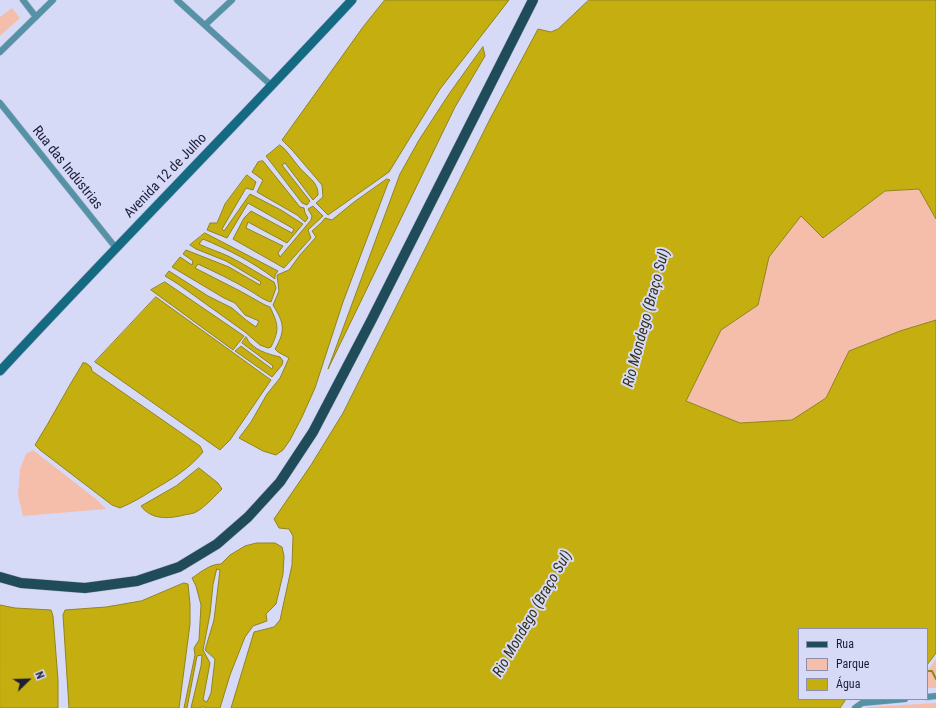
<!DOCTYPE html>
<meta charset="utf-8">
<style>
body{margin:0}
#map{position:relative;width:936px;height:708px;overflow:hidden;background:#d6daf7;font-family:"Roboto Condensed",sans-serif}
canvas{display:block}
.legend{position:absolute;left:798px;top:628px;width:130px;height:72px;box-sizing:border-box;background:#d6daf7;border:1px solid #8c8eab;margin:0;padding:5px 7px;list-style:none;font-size:12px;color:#1c1d38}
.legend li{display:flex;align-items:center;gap:8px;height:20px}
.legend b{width:20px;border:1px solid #8c8eab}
.north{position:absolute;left:8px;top:660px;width:40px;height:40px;-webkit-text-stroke:3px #d6daf7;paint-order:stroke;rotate:67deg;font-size:11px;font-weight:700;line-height:16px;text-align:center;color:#1c1d38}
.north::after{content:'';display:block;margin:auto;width:14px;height:18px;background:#1c1d38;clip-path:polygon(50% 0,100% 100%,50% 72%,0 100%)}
</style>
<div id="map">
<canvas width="936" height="708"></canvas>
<ul class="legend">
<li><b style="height:5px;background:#204b58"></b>Rua</li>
<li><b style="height:11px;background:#f5beab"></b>Parque</li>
<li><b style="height:11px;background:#c5af10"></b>Água</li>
</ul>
<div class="north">N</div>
</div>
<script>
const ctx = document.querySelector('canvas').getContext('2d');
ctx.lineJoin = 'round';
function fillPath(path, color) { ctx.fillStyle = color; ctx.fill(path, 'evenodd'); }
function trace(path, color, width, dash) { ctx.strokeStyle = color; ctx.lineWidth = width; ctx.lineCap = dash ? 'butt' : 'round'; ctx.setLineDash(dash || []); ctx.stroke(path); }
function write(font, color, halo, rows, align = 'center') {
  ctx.font = font + ' "Roboto Condensed",sans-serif'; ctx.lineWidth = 4; ctx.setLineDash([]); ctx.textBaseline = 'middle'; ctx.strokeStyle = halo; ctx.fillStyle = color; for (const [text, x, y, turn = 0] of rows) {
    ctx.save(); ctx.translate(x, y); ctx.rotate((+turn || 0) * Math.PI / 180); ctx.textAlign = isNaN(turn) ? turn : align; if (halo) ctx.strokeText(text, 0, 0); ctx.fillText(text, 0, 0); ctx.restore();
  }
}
fillPath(new Path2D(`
 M 12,8 L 20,18 L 0,36 L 0,17 Z
 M 919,189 L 936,219 L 936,320 L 900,331 L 849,351 L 826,398 L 792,420 L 740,423 L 686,401 L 721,330 L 758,305 L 769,257 L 801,216 L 824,238 L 885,191 Z
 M 33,450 L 96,499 L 106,509 L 23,516 L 18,495 L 20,469 L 26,454 Z
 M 936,659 L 936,688 L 927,688 L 927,672 Z
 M 936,703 L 936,708 L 866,708 L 870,707 Z`), '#f5beab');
const water = new Path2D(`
 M 385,0 L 509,0 L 440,89 L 389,172 L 328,215 L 316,203 L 323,197 L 322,185 L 292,150 L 282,140 L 363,27 Z
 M 589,0 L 936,0 L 936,219 L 919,189 L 885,191 L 823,238 L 801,216 L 769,257 L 758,305 L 721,330 L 686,401 L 740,423 L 792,420 L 826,398 L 849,351 L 900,331 L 936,320 L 936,653 L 927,665 L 927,629 L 799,629 L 799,699 L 846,699 L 840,708 L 231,708 L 254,632 L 274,627 L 280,620 L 292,565 L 293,536 L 289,529 L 279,528 L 274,519 L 311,465 L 343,413 L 490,119 L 538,29 L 551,32 L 558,29 Z
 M 483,47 L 485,56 L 455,107 L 328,369 L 400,174 L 419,140 L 449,94 Z
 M 280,145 C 288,151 292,159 299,167 C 306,176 319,182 318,195 L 313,200 L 285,163 L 282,165 L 310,201 L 307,205 L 302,203 L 266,156 L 271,152 Z
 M 263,161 L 300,207 L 304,208 L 305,213 L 308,218 L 305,222 L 297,215 L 257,192 L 263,180 L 252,172 L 258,162 Z
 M 247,175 L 256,182 L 253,190 L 246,188 L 222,229 L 224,231 L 250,194 L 281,210 L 303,224 L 287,243 L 248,222 L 246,228 L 283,246 L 278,253 L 280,257 L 311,220 L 312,216 L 308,209 L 313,206 L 323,216 L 308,230 L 311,238 L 284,268 L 233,239 L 244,218 L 251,211 L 292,233 L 294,229 L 248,203 L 227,238 L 207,230 L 210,223 L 217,223 L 225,204 Z
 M 387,179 L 390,180 L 388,183 L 343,302 L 315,388 L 302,417 L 290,440 L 283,450 L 276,455 L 263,451 L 239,438 L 251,422 L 267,394 L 280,378 L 289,358 L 278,352 L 275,349 C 286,330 284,323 273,305 L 279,291 L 277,275 L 289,270 L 300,255 L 316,237 L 312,231 L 322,222 L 325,218 L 332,220 L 354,202 Z
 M 205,233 L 278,271 L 275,275 L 275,279 C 253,262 229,250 203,239 L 199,244 C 209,249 220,252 230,257 C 246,265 259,274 274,282 L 276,288 L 271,302 C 263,300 256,294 249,290 C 232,280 215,272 198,264 L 195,268 L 240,291 L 265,305 L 270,307 C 278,324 280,329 271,347 L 268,348 L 260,345 L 245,332 L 178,284 L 165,276 L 169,271 L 208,296 L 232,308 L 246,320 L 256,327 L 259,321 L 245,315 L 235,303 L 224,298 L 172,267 L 180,257 L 192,265 L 193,261 L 183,254 L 186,250 L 229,267 L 260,285 L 261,282 L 226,261 L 196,249 L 190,245 Z
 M 165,282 L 244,336 L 233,350 L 151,290 Z
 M 156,297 L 271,380 L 230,440 L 220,450 L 95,362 Z
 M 246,337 C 252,350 268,354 280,357 L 283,361 L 282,365 L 272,377 L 235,351 L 241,346 L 272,369 L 273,366 L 242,343 Z
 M 83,363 L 86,363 L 91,367 L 92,371 L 200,446 L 203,452 C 189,469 172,479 153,490 C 142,497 132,503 120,508 L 112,505 L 40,450 L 35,445 C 52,418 66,390 83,363 Z
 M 199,468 L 218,483 L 222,489 C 216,495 204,508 196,512 C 193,514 188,514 184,515 C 169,519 151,520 141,506 L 176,486 Z
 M 257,543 L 275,543 L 282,547 L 284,556 L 283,574 L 276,604 L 266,614 L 267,621 L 253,626 L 245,637 L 230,675 L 220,708 L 205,708 L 205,707 L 201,707 L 200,708 L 191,708 L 201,666 L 202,655 L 197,656 L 187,708 L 184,708 L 195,655 L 194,648 L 199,640 L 201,605 L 196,586 L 192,578 C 201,572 210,564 221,564 L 230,555 L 245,546 ZM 217,569 L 220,570 L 214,620 L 205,650 L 215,659 L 211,693 L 207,702 L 203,700 L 210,663 L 203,650 L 210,614 L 213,585 Z
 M 184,583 L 188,584 L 190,604 L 190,624 L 179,708 L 69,708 L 63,615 L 65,610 L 106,607 L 141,601 Z
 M 0,605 L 15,608 L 51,610 L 53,616 L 58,680 L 58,708 L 0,708 Z`);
fillPath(water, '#c5af10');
trace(water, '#92831c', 1);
trace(new Path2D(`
 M 927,671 L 932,671 L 936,679`), '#92831c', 2);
const minor = new Path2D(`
 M 23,0 L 36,17
 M 177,0 L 272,86
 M 205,25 L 232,0
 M 0,52 L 53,0
 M 0,103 L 116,248
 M 927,697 L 936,696
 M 855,708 L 862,703 L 905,699`);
const secondary = new Path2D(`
 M 0,371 C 116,246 236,125 352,0`);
const primary = new Path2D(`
 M 0,577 L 21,583 L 85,588 L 137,581 L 179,567 L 217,544 L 248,517 L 280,482 L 313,432 L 371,321 L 533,0`);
trace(minor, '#b5b8d5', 7);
trace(secondary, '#b5b8d5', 10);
trace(primary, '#b5b8d5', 11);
trace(minor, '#5692a5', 6);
trace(secondary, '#146b81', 9);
trace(primary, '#204b58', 10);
write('14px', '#1c1d38', '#d6daf7', [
 ["Rua das Indústrias",67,168,51],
 ["Avenida 12 de Julho",166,176,-46]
]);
write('italic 15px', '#35311b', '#d6daf7', [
 ["Rio Mondego (Braço Sul)",647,318,-75],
 ["Rio Mondego (Braço Sul)",533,614,-60]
]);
</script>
